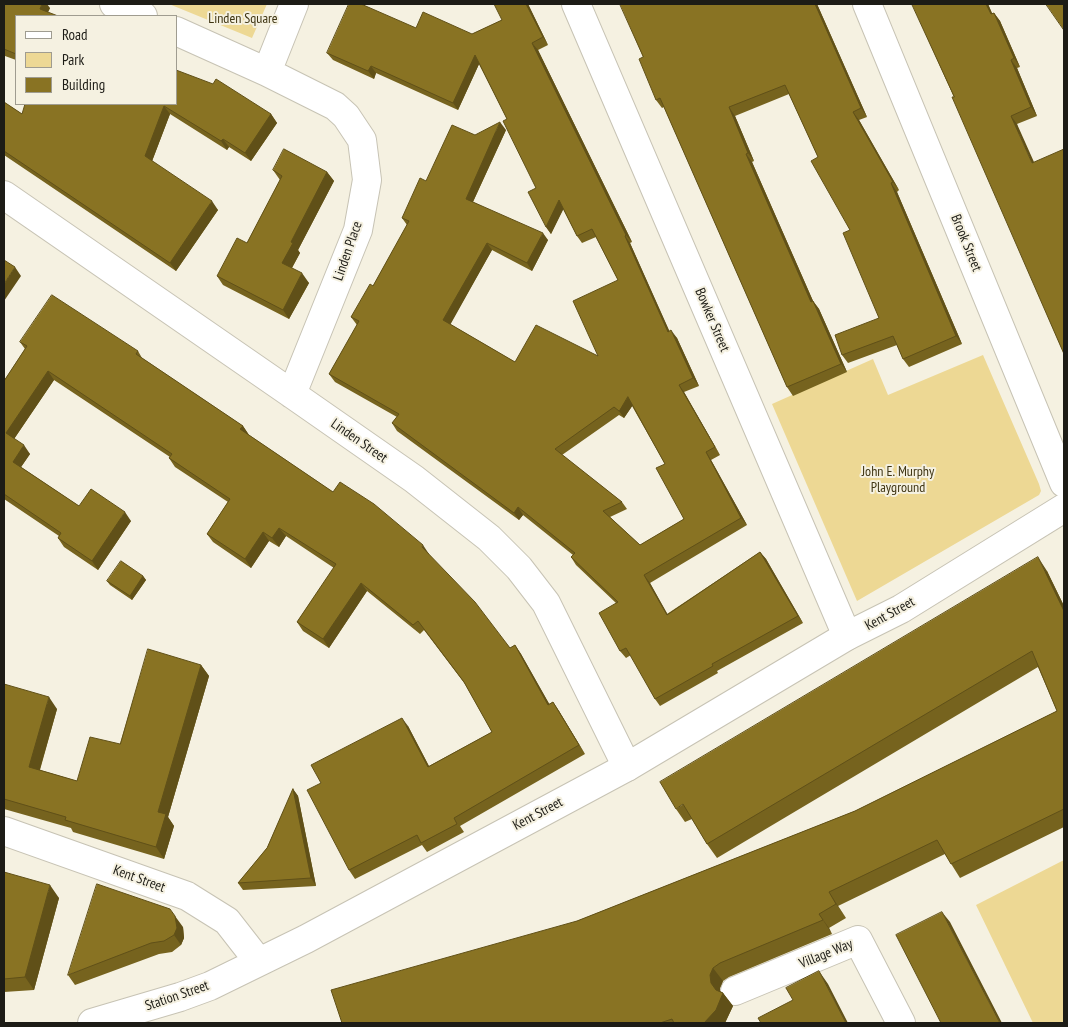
<!DOCTYPE html>
<style>
body{margin:0}
#map{position:relative;width:1068px;height:1027px;overflow:hidden;background:#f5f1e1;font-family:"PT Sans Narrow",sans-serif}
canvas{display:block}
.frame{position:absolute;inset:0;border:5px solid #1d1c16;pointer-events:none}
.legend{position:absolute;left:15px;top:15px;width:162px;height:90px;box-sizing:border-box;background:#f5f1e1;border:1px solid #9f9c90;margin:0;padding:6px 9px;list-style:none;font-size:15px;color:#1d1c16}
.legend li{display:flex;align-items:center;gap:10px;height:25px}
.legend b{width:25px;border:1px solid #9f9c90}
</style>
<div id="map">
<canvas width="1068" height="1027"></canvas>
<div class="frame"></div>
<ul class="legend">
<li><b style="height:6px;background:#fff"></b>Road</li>
<li><b style="height:14px;background:#edd894"></b>Park</li>
<li><b style="height:14px;background:#897323"></b>Building</li>
</ul>
</div>
<script>
const ctx = document.querySelector('canvas').getContext('2d');
ctx.lineJoin = 'round';
function fillPath(path, color) { ctx.fillStyle = color; ctx.fill(path, 'evenodd'); }
function trace(path, color, width, dash) { ctx.strokeStyle = color; ctx.lineWidth = width; ctx.lineCap = dash ? 'butt' : 'round'; ctx.setLineDash(dash || []); ctx.stroke(path); }
function write(font, color, halo, rows, align = 'center') {
  ctx.font = font + ' "PT Sans Narrow",sans-serif'; ctx.lineWidth = 4; ctx.setLineDash([]); ctx.textBaseline = 'middle'; ctx.strokeStyle = halo; ctx.fillStyle = color; for (const [text, x, y, turn = 0] of rows) {
    ctx.save(); ctx.translate(x, y); ctx.rotate((+turn || 0) * Math.PI / 180); ctx.textAlign = isNaN(turn) ? turn : align; if (halo) ctx.strokeText(text, 0, 0); ctx.fillText(text, 0, 0); ctx.restore();
  }
}
fillPath(new Path2D(`
 M 169,4 L 267,4 L 252,38 Z
 M 983,355 L 1039,484 L 1041,491 L 1039,495 L 857,601 L 772,404 L 873,359 L 888,395 Z
 M 1064,860 L 1064,1023 L 1033,1023 L 976,905 Z`), '#edd894');
const minor = new Path2D(`
 M 114,4 L 143,16
 M 576,4 L 847,636
 M 867,4 L 1064,483
 M 176,31 L 267,72 L 335,106 L 346,116 L 362,140 L 367,180 L 358,230 L 292,394
 M 267,72 L 294,4
 M 4,195 L 292,394 L 414,479 L 489,538 L 519,568 L 546,603 L 627,767
 M 735,991 L 858,940 L 901,1023`);
const tertiary = new Path2D(`
 M 4,831 L 187,896 L 227,921 L 259,962
 M 92,1023 L 180,997 L 210,986 L 306,939 L 627,767 L 847,636 L 901,609 L 1064,508`);
trace(minor, '#c7c3b4', 30);
trace(tertiary, '#c7c3b4', 30);
trace(minor, '#fff', 28);
trace(tertiary, '#fff', 28);
fillPath(new Path2D(`
 M 4,4 L 50,8 L 48,12 L 16,16 L 16,60 L 5,56 L 4,57 Z
 M 528,4 L 548,45 L 538,50 L 632,242 L 630,243 L 669,331 L 677,338 L 699,386 L 684,392 L 720,455 L 711,460 L 747,525 L 650,583 L 667,614 L 760,552 L 766,559 L 803,623 L 717,671 L 718,673 L 660,706 L 655,699 L 631,655 L 626,658 L 620,651 L 616,603 L 576,565 L 571,557 L 573,555 L 523,515 L 519,520 L 397,431 L 392,423 L 397,417 L 335,382 L 329,374 L 357,325 L 351,317 L 373,286 L 407,225 L 402,218 L 426,181 L 475,135 L 506,130 L 473,202 L 548,240 L 532,271 L 492,250 L 450,324 L 515,362 L 598,356 L 618,280 L 596,237 L 582,243 L 577,236 L 563,209 L 551,234 L 546,227 L 536,188 L 507,119 L 479,64 L 458,110 L 376,73 L 374,79 L 333,60 L 327,53 L 416,28 L 472,34 L 502,20 ZM 632,406 L 665,464 L 684,519 L 640,545 L 610,517 L 627,509 L 622,502 L 562,455 L 619,415 L 624,418 Z
 M 817,4 L 867,117 L 859,120 L 899,190 L 897,192 L 962,344 L 909,367 L 903,359 L 897,345 L 848,363 L 842,355 L 879,318 L 850,230 L 818,157 L 789,94 L 735,116 L 754,161 L 752,162 L 813,301 L 819,309 L 847,372 L 793,396 L 787,387 L 664,107 L 662,108 L 656,100 L 643,57 Z
 M 912,4 L 988,4 L 992,13 L 994,13 L 1000,21 L 1020,67 L 1017,68 L 1037,116 L 1017,124 L 1064,354 L 954,97 Z
 M 4,102 L 22,114 L 176,104 L 271,114 L 277,123 L 251,161 L 229,147 L 227,150 L 170,114 L 152,161 L 218,210 L 176,271 L 4,155 Z
 M 273,170 L 327,172 L 334,181 L 298,250 L 300,253 L 292,268 L 309,283 L 289,319 L 223,285 L 217,276 L 247,243 L 280,180 Z
 M 20,342 L 138,351 L 142,358 L 243,426 L 249,435 L 333,492 L 429,554 L 429,555 L 510,648 L 515,645 L 521,654 L 549,704 L 553,702 L 559,711 L 585,754 L 460,826 L 464,832 L 427,852 L 422,845 L 355,879 L 349,870 L 321,783 L 408,726 L 429,766 L 492,732 L 465,684 L 424,630 L 420,634 L 367,591 L 329,648 L 303,631 L 297,622 L 334,568 L 286,536 L 279,547 L 269,541 L 251,568 L 213,542 L 207,534 L 228,502 L 175,467 L 169,458 L 170,457 L 54,380 L 14,439 L 30,454 L 21,467 L 79,506 L 131,521 L 98,570 L 64,547 L 58,538 L 59,536 L 4,499 L 4,381 L 25,349 Z
 M 1047,571 L 1064,606 L 1064,827 L 960,878 L 945,854 L 838,906 L 846,918 L 829,928 L 832,934 L 729,977 L 723,981 L 720,988 L 720,991 L 723,993 L 733,1006 L 725,1023 L 342,1023 L 577,921 L 855,811 L 1057,711 L 1038,667 L 717,858 L 707,844 L 692,819 L 685,822 L 676,809 Z
 M 143,576 L 146,580 L 132,600 L 110,585 L 107,581 Z
 M 201,665 L 209,676 L 168,817 L 174,826 L 164,859 L 73,832 L 71,828 L 4,809 L 4,684 L 57,709 L 40,770 L 77,781 L 120,744 Z
 M 293,789 L 298,796 L 316,886 L 243,890 L 238,883 L 267,848 Z
 M 4,872 L 59,898 L 34,990 L 4,992 Z
 M 183,927 L 184,938 L 181,945 L 172,952 L 159,954 L 75,985 L 68,975 Z`), '#76631e');
fillPath(new Path2D(`
 M 42,4 L 47,4 L 50,8 L 46,16 L 40,9 Z
 M 526,4 L 528,4 L 548,45 L 543,37 Z
 M 815,4 L 817,4 L 867,117 L 861,108 Z
 M 986,4 L 988,4 L 996,23 L 991,14 Z
 M 994,13 L 1000,21 L 1020,67 L 1014,58 Z
 M 532,43 L 538,50 L 632,242 L 626,235 Z
 M 475,55 L 480,62 L 458,110 L 453,103 Z
 M 1011,60 L 1017,68 L 1037,116 L 1031,107 Z
 M 371,66 L 376,73 L 374,79 L 368,71 Z
 M 164,106 L 170,114 L 151,164 L 145,156 Z
 M 729,107 L 735,116 L 754,161 L 748,153 Z
 M 853,112 L 859,120 L 899,190 L 893,182 Z
 M 271,114 L 277,123 L 251,161 L 245,153 Z
 M 1011,116 L 1017,124 L 1038,171 L 1032,163 Z
 M 500,122 L 506,130 L 471,206 L 466,199 Z
 M 223,139 L 229,147 L 227,150 L 221,141 Z
 M 746,154 L 752,162 L 817,310 L 811,302 Z
 M 327,172 L 334,181 L 298,250 L 300,253 L 289,273 L 282,263 L 291,242 Z
 M 891,183 L 897,192 L 962,344 L 956,336 Z
 M 559,200 L 564,208 L 551,234 L 546,227 Z
 M 212,201 L 218,210 L 176,271 L 170,263 Z
 M 543,233 L 548,240 L 532,271 L 527,263 Z
 M 625,236 L 630,243 L 673,339 L 668,332 Z
 M 487,243 L 492,250 L 449,327 L 443,320 Z
 M 15,267 L 21,276 L 4,301 L 4,284 Z
 M 302,273 L 309,283 L 289,319 L 283,310 Z
 M 813,301 L 819,309 L 847,372 L 841,364 Z
 M 671,330 L 677,338 L 699,386 L 693,378 Z
 M 48,371 L 54,380 L 12,442 L 6,433 Z
 M 679,385 L 684,392 L 720,455 L 715,447 Z
 M 628,397 L 633,405 L 624,418 L 619,411 Z
 M 243,426 L 249,435 L 240,429 Z
 M 24,445 L 30,454 L 19,470 L 13,462 Z
 M 706,452 L 711,460 L 747,525 L 741,518 Z
 M 518,507 L 523,515 L 519,520 L 514,513 Z
 M 125,512 L 131,521 L 98,570 L 92,561 Z
 M 279,528 L 286,536 L 279,547 L 272,538 Z
 M 263,532 L 269,541 L 251,568 L 245,559 Z
 M 423,545 L 429,554 L 428,556 L 422,547 Z
 M 760,552 L 766,559 L 803,623 L 798,616 Z
 M 1038,557 L 1047,571 L 1064,606 L 1064,611 Z
 M 644,575 L 650,583 L 672,622 L 667,615 Z
 M 143,576 L 146,580 L 132,600 L 130,596 Z
 M 361,583 L 367,591 L 329,648 L 323,639 Z
 M 515,645 L 521,654 L 555,714 L 548,705 Z
 M 201,665 L 209,676 L 168,817 L 174,826 L 164,859 L 156,847 L 158,812 Z
 M 49,697 L 57,709 L 37,779 L 29,767 Z
 M 553,702 L 559,711 L 585,754 L 579,745 Z
 M 402,718 L 408,726 L 434,776 L 428,767 Z
 M 293,789 L 298,796 L 316,886 L 311,878 Z
 M 50,885 L 59,898 L 34,990 L 25,977 Z
 M 829,892 L 838,906 L 846,918 L 836,904 Z
 M 942,912 L 950,922 L 1002,1023 L 1000,1023 Z
 M 819,914 L 829,928 L 832,934 L 823,920 Z
 M 175,916 L 183,927 L 184,938 L 181,945 L 174,935 Z
 M 713,968 L 723,981 L 720,988 L 720,997 L 711,983 L 710,975 Z
 M 819,971 L 828,984 L 848,1023 L 846,1023 Z
 M 723,993 L 733,1006 L 725,1023 L 704,1023 Z`), '#605018');
const building = new Path2D(`
 M 4,4 L 42,4 L 40,9 L 58,16 L 16,16 L 16,54 L 4,49 Z
 M 349,4 L 361,4 L 416,28 L 423,12 L 472,34 L 502,20 L 494,4 L 526,4 L 543,37 L 532,43 L 626,235 L 625,236 L 668,332 L 671,330 L 693,378 L 679,385 L 715,447 L 706,452 L 741,518 L 644,575 L 667,615 L 760,552 L 798,616 L 712,664 L 713,666 L 655,699 L 626,648 L 620,651 L 599,613 L 618,602 L 571,557 L 575,553 L 518,507 L 514,513 L 392,423 L 399,414 L 329,374 L 359,321 L 351,317 L 370,284 L 373,286 L 409,221 L 402,218 L 420,178 L 426,181 L 452,125 L 475,135 L 500,122 L 466,199 L 543,233 L 527,263 L 487,243 L 443,320 L 515,362 L 536,325 L 598,356 L 573,301 L 618,280 L 592,229 L 577,236 L 559,200 L 546,227 L 528,192 L 536,188 L 503,121 L 507,119 L 475,55 L 453,103 L 371,66 L 368,71 L 327,53 ZM 628,397 L 665,464 L 656,468 L 684,519 L 640,545 L 603,511 L 622,502 L 555,449 L 614,407 L 619,411 Z
 M 620,4 L 815,4 L 861,108 L 853,112 L 893,182 L 891,183 L 956,336 L 903,359 L 893,336 L 842,355 L 835,335 L 879,318 L 843,233 L 850,230 L 811,161 L 818,157 L 785,85 L 729,107 L 748,153 L 746,154 L 811,302 L 813,301 L 841,364 L 787,387 L 660,98 L 656,100 L 639,59 L 643,57 Z
 M 912,4 L 986,4 L 991,14 L 994,13 L 1014,58 L 1011,60 L 1031,107 L 1011,116 L 1032,163 L 1064,149 L 1064,354 L 952,97 L 954,97 Z
 M 1046,4 L 1064,4 L 1064,30 Z
 M 176,70 L 213,84 L 216,79 L 271,114 L 245,153 L 223,139 L 221,141 L 164,106 L 145,156 L 212,201 L 170,263 L 4,151 L 4,102 L 22,114 L 25,104 L 176,104 Z
 M 284,149 L 327,172 L 291,242 L 293,243 L 282,263 L 302,273 L 283,310 L 217,276 L 237,238 L 247,243 L 282,176 L 273,170 Z
 M 4,260 L 15,267 L 4,284 Z
 M 52,295 L 138,351 L 136,354 L 243,426 L 240,429 L 333,492 L 340,482 L 374,504 L 423,545 L 422,547 L 475,602 L 510,648 L 515,645 L 548,705 L 553,702 L 579,745 L 454,818 L 457,824 L 421,843 L 417,835 L 349,870 L 307,790 L 321,783 L 311,765 L 402,718 L 428,767 L 492,732 L 464,682 L 418,621 L 413,625 L 361,583 L 323,639 L 297,622 L 336,564 L 279,528 L 272,538 L 263,532 L 245,559 L 207,534 L 230,499 L 169,458 L 172,454 L 48,371 L 6,433 L 24,445 L 13,462 L 79,506 L 91,489 L 125,512 L 92,561 L 58,538 L 61,533 L 4,494 L 4,381 L 27,346 L 20,342 Z
 M 1038,557 L 1064,611 L 1064,809 L 951,864 L 937,840 L 829,892 L 836,904 L 819,914 L 823,920 L 720,963 L 713,968 L 710,975 L 711,983 L 716,990 L 723,993 L 716,1010 L 704,1023 L 674,1023 L 672,1019 L 660,1023 L 342,1023 L 331,990 L 577,921 L 855,811 L 1057,711 L 1032,651 L 707,844 L 683,804 L 676,809 L 660,782 Z
 M 121,561 L 143,576 L 130,596 L 107,581 Z
 M 148,649 L 201,665 L 158,812 L 166,814 L 156,847 L 65,820 L 66,817 L 4,799 L 4,684 L 49,697 L 29,767 L 77,781 L 90,737 L 120,744 Z
 M 293,789 L 311,878 L 238,883 L 267,848 Z
 M 4,872 L 50,885 L 25,977 L 4,979 Z
 M 97,884 L 170,909 L 175,916 L 177,928 L 174,935 L 164,941 L 151,943 L 68,975 Z
 M 942,912 L 1000,1023 L 941,1023 L 896,935 Z
 M 819,971 L 846,1023 L 761,1023 L 758,1018 L 793,1000 L 786,988 Z`);
fillPath(building, '#897323');
trace(building, '#605018', 1);
write('14px', '#3f3513', '#f5f1e1', [
 ["Linden Square",243,19],
 ["John E. Murphy",898,472],
 ["Playground",898,488]
]);
write('14px', '#1d1c16', '#f5f1e1', [
 ["Brook Street",966,243,68],
 ["Linden Place",348,251,-71],
 ["Bowker Street",712,320,67],
 ["Linden Street",359,441,35],
 ["Kent Street",890,614,-29],
 ["Kent Street",538,814,-28],
 ["Kent Street",139,879,20],
 ["Village Way",826,954,-22],
 ["Station Street",177,996,-19]
]);
</script>
